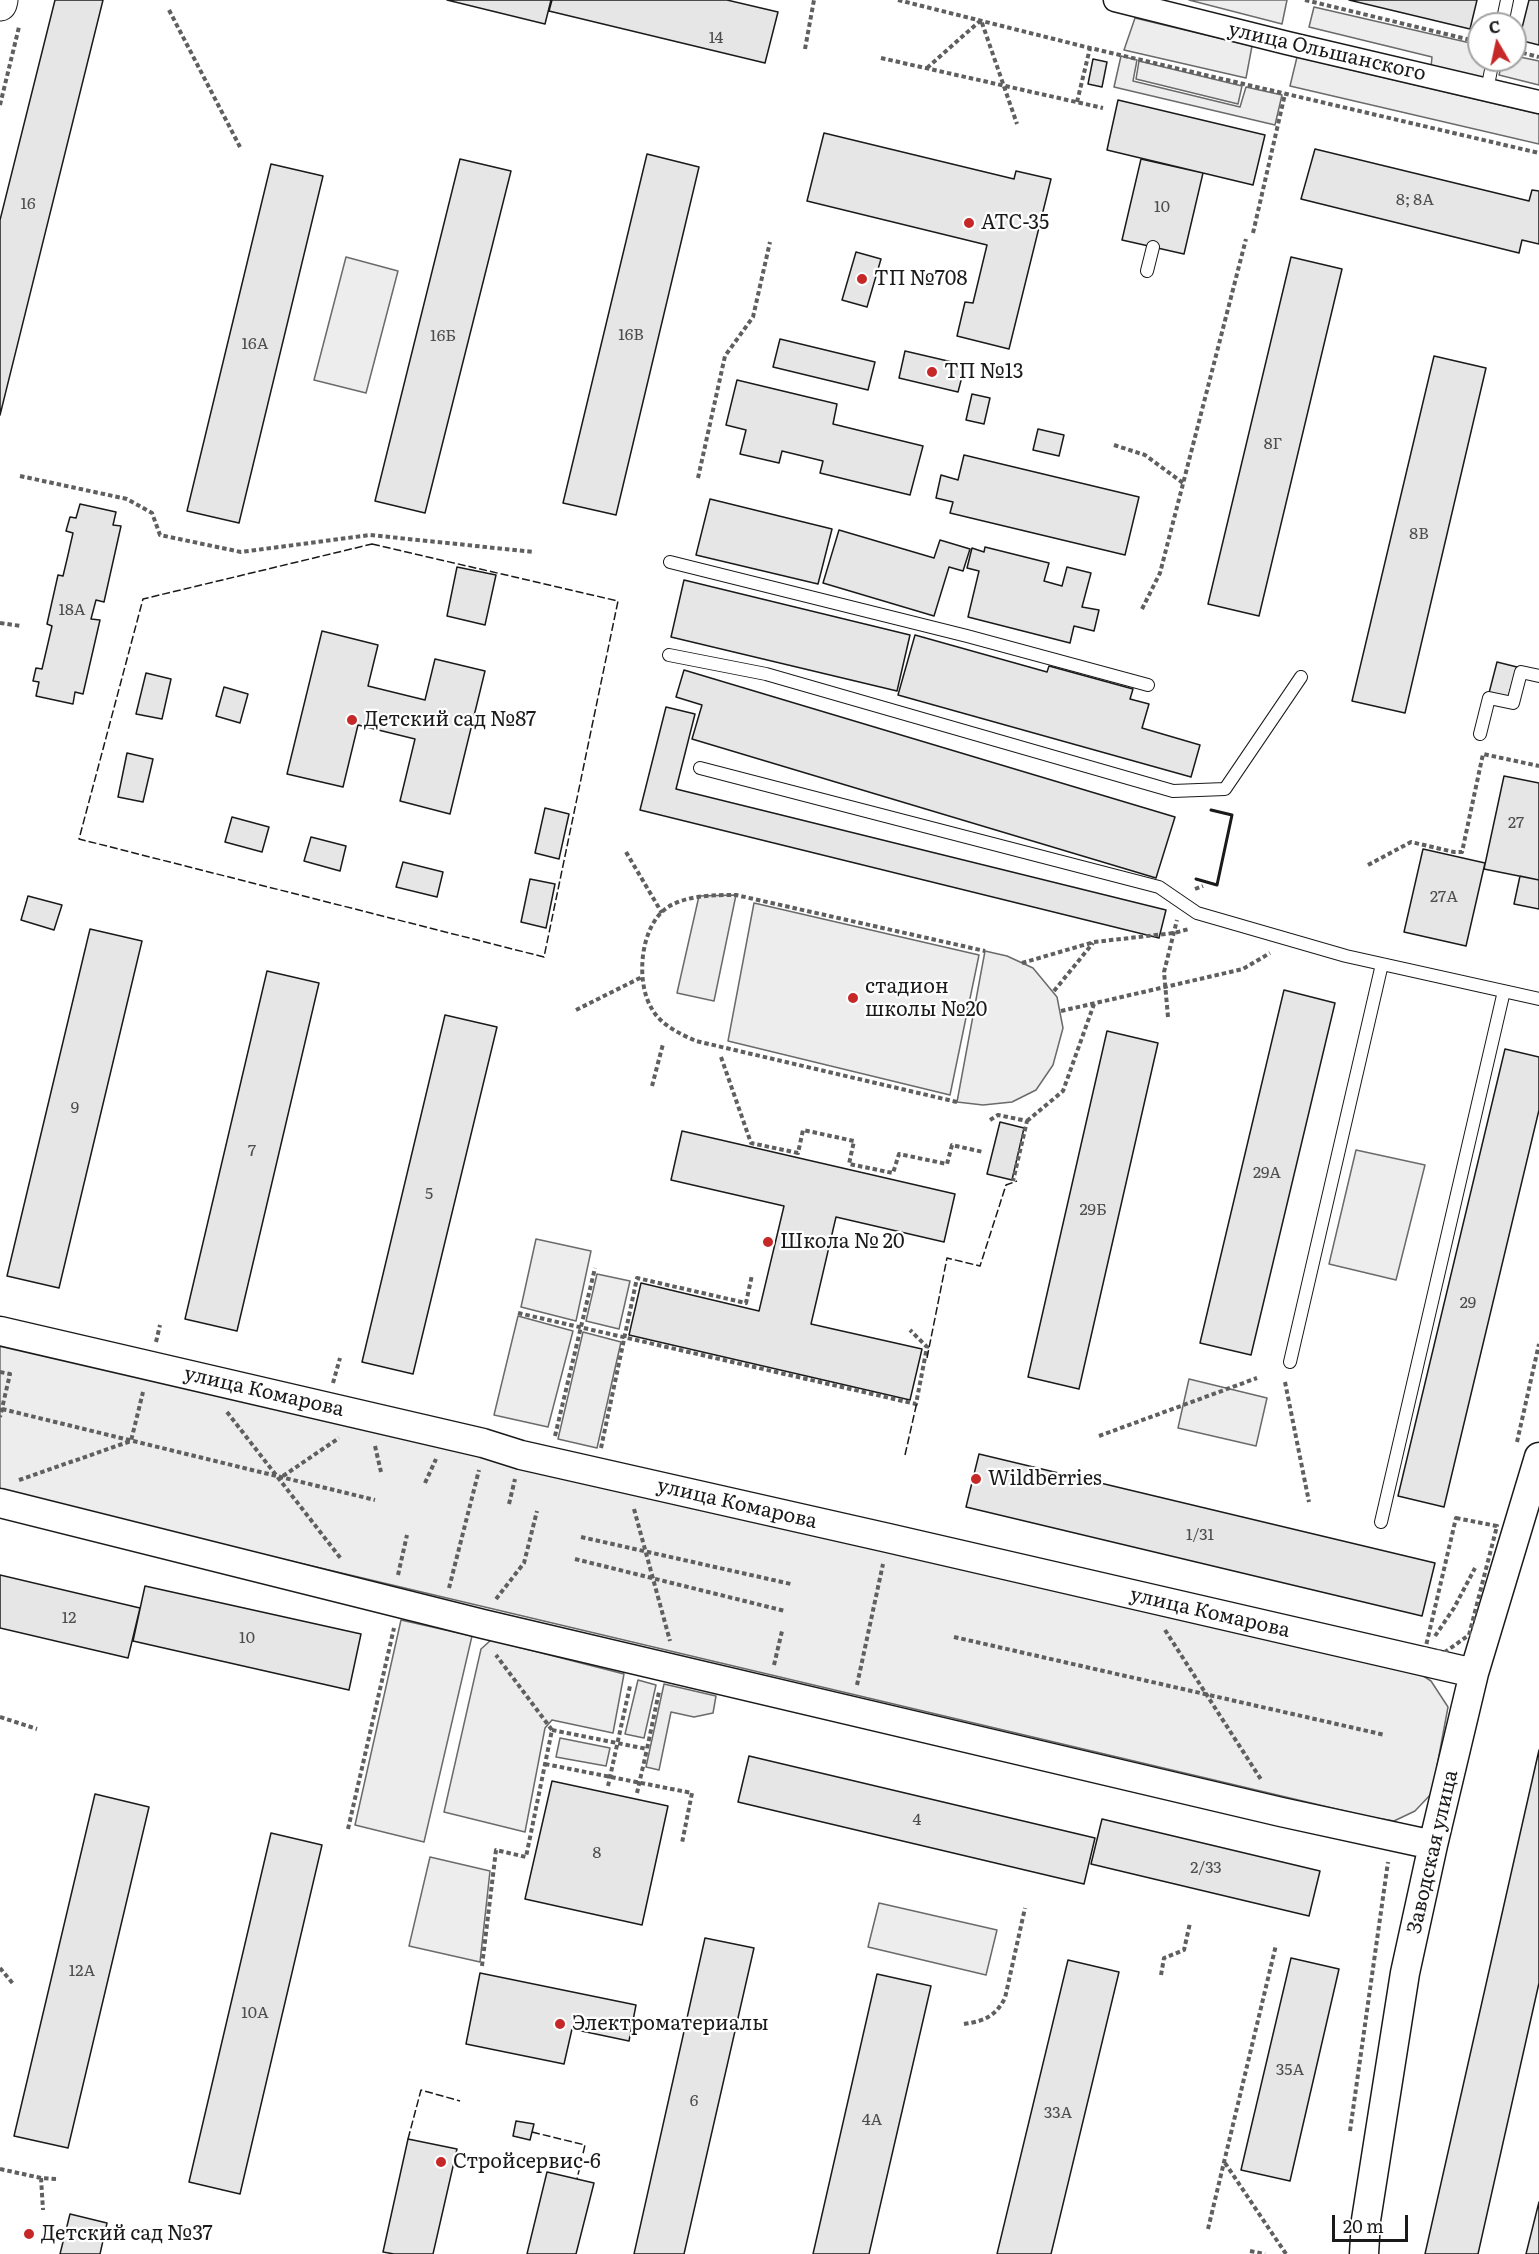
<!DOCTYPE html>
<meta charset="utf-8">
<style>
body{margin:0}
#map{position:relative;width:1539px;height:2254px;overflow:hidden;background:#fff;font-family:Literata,serif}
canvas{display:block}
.north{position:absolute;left:1467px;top:12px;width:60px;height:60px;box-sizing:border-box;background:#fff;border:2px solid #a3a3a3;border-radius:50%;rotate:351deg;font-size:16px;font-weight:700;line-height:24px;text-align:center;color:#1a1a1a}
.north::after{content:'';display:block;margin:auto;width:21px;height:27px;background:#c62828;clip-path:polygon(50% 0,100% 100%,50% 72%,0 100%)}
.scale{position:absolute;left:1332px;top:2215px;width:76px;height:27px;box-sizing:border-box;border:3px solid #1a1a1a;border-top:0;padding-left:8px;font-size:18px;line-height:21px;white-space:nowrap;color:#1a1a1a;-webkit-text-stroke:4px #fff;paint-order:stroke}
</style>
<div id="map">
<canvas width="1539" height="2254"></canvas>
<div class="north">С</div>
<div class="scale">20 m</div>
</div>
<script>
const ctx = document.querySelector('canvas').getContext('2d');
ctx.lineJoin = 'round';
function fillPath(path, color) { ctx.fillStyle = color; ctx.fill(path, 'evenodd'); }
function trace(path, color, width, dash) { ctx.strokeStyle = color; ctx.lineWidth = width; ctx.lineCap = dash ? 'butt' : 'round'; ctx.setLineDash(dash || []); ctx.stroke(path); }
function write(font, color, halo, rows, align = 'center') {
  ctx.font = font + ' Literata,serif'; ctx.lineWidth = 4.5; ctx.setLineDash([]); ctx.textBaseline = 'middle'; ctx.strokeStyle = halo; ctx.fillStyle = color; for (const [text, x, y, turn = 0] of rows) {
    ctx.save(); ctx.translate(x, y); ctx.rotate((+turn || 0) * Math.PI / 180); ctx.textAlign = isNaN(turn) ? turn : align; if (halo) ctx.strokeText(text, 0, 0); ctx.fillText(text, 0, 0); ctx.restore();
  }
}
const built = new Path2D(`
 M 1189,0 L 1287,0 L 1282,24 Z
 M 1314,7 L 1479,45 L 1479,60 L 1493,60 L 1487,90 L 1430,77 L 1432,57 L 1309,27 Z
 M 1135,18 L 1252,46 L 1246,78 L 1124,50 Z
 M 1121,56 L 1137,60 L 1133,81 L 1240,107 L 1246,87 L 1282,95 L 1275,125 L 1114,87 Z
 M 1515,56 L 1539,61 L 1539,85 L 1499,75 L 1503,60 L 1515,60 Z
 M 1297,57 L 1539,114 L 1539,144 L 1290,86 Z
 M 1139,61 L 1242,86 L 1238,104 L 1136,79 Z
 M 346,257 L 398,271 L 366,393 L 314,380 Z
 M 736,895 L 714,1001 L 677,993 L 699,896 Z
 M 754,903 L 979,955 L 950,1095 L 728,1041 Z
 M 985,951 L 1007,956 L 1033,968 L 1057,997 L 1063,1028 L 1053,1065 L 1036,1090 L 1012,1102 L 983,1105 L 957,1102 Z
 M 1356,1150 L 1425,1165 L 1396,1280 L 1329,1264 Z
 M 536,1239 L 591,1251 L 576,1321 L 521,1307 Z
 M 597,1274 L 630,1281 L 619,1329 L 586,1321 Z
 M 518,1316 L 573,1331 L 548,1427 L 494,1415 Z
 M 583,1332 L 621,1342 L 597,1448 L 558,1439 Z
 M 0,1340 L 1399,1660 L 1431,1681 L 1448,1707 L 1432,1793 L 1415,1811 L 1394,1821 L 1370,1817 L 0,1492 Z
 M 1189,1379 L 1267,1398 L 1256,1446 L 1178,1428 Z
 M 401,1620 L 472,1636 L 424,1842 L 355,1825 Z
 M 491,1640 L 624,1674 L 613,1733 L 552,1720 L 545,1728 L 525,1832 L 444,1812 L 481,1649 Z
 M 638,1680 L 656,1685 L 644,1738 L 625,1734 Z
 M 664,1684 L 716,1696 L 713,1713 L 694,1717 L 671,1712 L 659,1770 L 646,1767 Z
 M 560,1738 L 610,1748 L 606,1766 L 556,1757 Z
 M 430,1857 L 490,1871 L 480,1962 L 409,1946 Z
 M 879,1903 L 997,1930 L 986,1975 L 868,1947 Z`);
fillPath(built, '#ededed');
trace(built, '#6a6a6a', 1.5);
const building = new Path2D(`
 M 55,0 L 103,0 L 0,415 L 0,220 Z
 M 447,0 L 551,0 L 545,24 Z
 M 552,0 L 727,0 L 778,12 L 765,63 L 549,11 Z
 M 1349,0 L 1477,0 L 1470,29 Z
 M 1529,0 L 1539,0 L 1539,45 L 1519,40 Z
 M 1093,59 L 1107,62 L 1102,87 L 1088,84 Z
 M 1118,100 L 1265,135 L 1253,185 L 1107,150 Z
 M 824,133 L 1014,179 L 1016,171 L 1051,179 L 1009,349 L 957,336 L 965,302 L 973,303 L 987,245 L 807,201 Z
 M 1315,149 L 1529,201 L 1532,190 L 1539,191 L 1539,244 L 1522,240 L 1519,253 L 1301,199 Z
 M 647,154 L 699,167 L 616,515 L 563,503 Z
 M 460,159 L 511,171 L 425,513 L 375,501 Z
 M 1141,159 L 1203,173 L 1184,254 L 1122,240 Z
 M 271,164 L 323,176 L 239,523 L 187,511 Z
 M 856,252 L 881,259 L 867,307 L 842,300 Z
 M 1291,257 L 1342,269 L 1259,616 L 1208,604 Z
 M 780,339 L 875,362 L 868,390 L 773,367 Z
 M 905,351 L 965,365 L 958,392 L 899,378 Z
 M 1434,356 L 1486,368 L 1405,713 L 1352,701 Z
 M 737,380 L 837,404 L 833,424 L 923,446 L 910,495 L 820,473 L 823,461 L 782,451 L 779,463 L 740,454 L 746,430 L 726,425 Z
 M 972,394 L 990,398 L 984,424 L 966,420 Z
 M 1038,429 L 1064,435 L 1059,456 L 1033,450 Z
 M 964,455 L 1139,497 L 1125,555 L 950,513 L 953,502 L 936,498 L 941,475 L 958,480 Z
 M 710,499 L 832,529 L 818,584 L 696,555 Z
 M 80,504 L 116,512 L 113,525 L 121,526 L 104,602 L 96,600 L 91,619 L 100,620 L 83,694 L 75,692 L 73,704 L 36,696 L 39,682 L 33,681 L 36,668 L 42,669 L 52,626 L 47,624 L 58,575 L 63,576 L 68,555 L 73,533 L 66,531 L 70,517 L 76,518 Z
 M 839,530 L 934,558 L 940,540 L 970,549 L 963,571 L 949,567 L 934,616 L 823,583 Z
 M 985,547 L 1049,563 L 1044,581 L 1062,586 L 1067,567 L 1091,573 L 1082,607 L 1099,610 L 1094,631 L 1074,626 L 1070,643 L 968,617 L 979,571 L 967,568 L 972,548 L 984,552 Z
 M 457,567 L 496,575 L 485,625 L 447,616 Z
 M 684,580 L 910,635 L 897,691 L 671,637 Z
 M 322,631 L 378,645 L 368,686 L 425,700 L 435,659 L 485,671 L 450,814 L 400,801 L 415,739 L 358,725 L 343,787 L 287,774 Z
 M 915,635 L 1047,672 L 1049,666 L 1133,689 L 1130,699 L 1149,704 L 1142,728 L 1200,745 L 1191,777 L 898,695 Z
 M 1497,662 L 1517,667 L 1508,698 L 1489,693 Z
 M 684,670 L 1175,817 L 1156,878 L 692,739 L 702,705 L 676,697 Z
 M 146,673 L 171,679 L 162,719 L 136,714 Z
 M 224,687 L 248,694 L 240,723 L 216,716 Z
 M 666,707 L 695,714 L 676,789 L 1166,910 L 1159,938 L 640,810 Z
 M 127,753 L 153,759 L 143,802 L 118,797 Z
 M 1504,776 L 1539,783 L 1539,880 L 1484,869 Z
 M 545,808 L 569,814 L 559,859 L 535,853 Z
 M 232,817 L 269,827 L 262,852 L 225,842 Z
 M 311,837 L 346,846 L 340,871 L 304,861 Z
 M 1423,849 L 1485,863 L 1466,946 L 1404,932 Z
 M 403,862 L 443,872 L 437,897 L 396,887 Z
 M 1520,876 L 1539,880 L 1539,909 L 1514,904 Z
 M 530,879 L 555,884 L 546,928 L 521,922 Z
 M 28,896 L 62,905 L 54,930 L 21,920 Z
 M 90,929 L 142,941 L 59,1288 L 7,1276 Z
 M 267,971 L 319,983 L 237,1331 L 185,1319 Z
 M 1284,990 L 1335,1003 L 1251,1355 L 1200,1343 Z
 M 445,1015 L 497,1027 L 413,1374 L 362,1362 Z
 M 1107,1031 L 1158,1043 L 1079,1389 L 1028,1377 Z
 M 1505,1049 L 1539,1057 L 1539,1110 L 1444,1507 L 1398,1496 Z
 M 1000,1122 L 1024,1128 L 1012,1180 L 987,1174 Z
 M 682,1131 L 955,1194 L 944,1242 L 836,1217 L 811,1324 L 922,1349 L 910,1400 L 629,1335 L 641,1283 L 759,1311 L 784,1206 L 671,1180 Z
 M 979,1454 L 1435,1563 L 1422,1616 L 966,1507 Z
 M 0,1575 L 140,1608 L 128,1658 L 0,1628 Z
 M 145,1586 L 361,1634 L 349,1690 L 133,1641 Z
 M 1539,1750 L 1539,1983 L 1478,2254 L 1425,2254 Z
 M 749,1756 L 1095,1838 L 1084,1884 L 738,1802 Z
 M 552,1781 L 668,1806 L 642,1925 L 525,1899 Z
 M 95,1794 L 149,1807 L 68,2148 L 14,2136 Z
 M 1102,1819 L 1320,1871 L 1309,1916 L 1091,1864 Z
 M 271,1833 L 322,1845 L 240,2194 L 189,2182 Z
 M 705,1938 L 754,1948 L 684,2254 L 634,2254 Z
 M 1291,1958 L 1339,1969 L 1290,2181 L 1241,2170 Z
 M 1068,1960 L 1119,1972 L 1051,2254 L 997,2254 Z
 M 480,1973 L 636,2005 L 629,2041 L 572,2029 L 564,2064 L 466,2044 Z
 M 877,1974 L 931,1986 L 869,2254 L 813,2254 Z
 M 516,2121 L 534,2124 L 530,2140 L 513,2136 Z
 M 408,2139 L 457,2149 L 433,2254 L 394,2254 L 383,2252 Z
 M 547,2172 L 594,2183 L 576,2254 L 527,2254 Z
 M 1539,2202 L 1539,2254 L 1526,2254 Z
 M 70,2214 L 107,2223 L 100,2254 L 60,2254 Z`);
fillPath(building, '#e6e6e6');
trace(building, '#1a1a1a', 1.5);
const service = new Path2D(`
 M 1502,24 L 1507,0
 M 1487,90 L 1493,60
 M 1147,271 L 1153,247
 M 670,562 L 967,636 L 1148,685
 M 669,655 L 766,674 L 1173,791 L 1225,789 L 1301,677
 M 1480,734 L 1489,698 L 1513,703 L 1521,672 L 1539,676
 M 700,768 L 1159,887 L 1197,913 L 1346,956 L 1539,999
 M 1290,1362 L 1382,964
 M 1381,1522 L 1504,991`);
const minor = new Path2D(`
 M 1115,0 L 1287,43 L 1539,102`);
const tertiary = new Path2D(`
 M 0,1331 L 483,1443 L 521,1455 L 888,1538 L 1474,1673
 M 0,1503 L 483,1624 L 1281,1812 L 1433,1845
 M 1364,2254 L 1366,2220 L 1405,1973 L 1433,1845 L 1474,1673 L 1539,1457`);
const secondary = new Path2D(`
 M 0,4 L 1,0`);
trace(service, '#1a1a1a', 14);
trace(minor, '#1a1a1a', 25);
trace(tertiary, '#1a1a1a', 31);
trace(secondary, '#1a1a1a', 35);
trace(new Path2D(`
 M 898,0 L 1090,48 L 1539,153
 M 1305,0 L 1479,42
 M 169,10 L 240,147
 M 805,49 L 814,0
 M 1515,51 L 1539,57
 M 881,58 L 1103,108
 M 927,68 L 981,20 L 1017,124
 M 1077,102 L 1090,48
 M 0,105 L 19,27
 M 1253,233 L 1285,94
 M 1114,445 L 1145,455 L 1183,483
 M 20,476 L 127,499 L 152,513 L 160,535 L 241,552 L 370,535 L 534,552
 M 698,478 L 725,356 L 753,317 L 770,242
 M 1142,609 L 1160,573 L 1246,239
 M 0,623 L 21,626
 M 626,852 L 662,913
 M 1368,865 L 1411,842 L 1454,852 L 1462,852 L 1483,754 L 1539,766
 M 1195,889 L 1203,886
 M 1022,963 L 1094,942 L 1174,933 L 1189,929
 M 1054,991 L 1093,943
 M 576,1010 L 642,977
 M 1061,1011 L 1243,969 L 1270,953
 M 1168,1017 L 1164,972 L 1177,920
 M 721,1057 L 751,1143 L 798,1153 L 803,1130 L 854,1141 L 849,1164 L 893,1173 L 899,1154 L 947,1164 L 952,1145 L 983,1152
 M 652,1086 L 663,1044
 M 957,1102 L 696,1041 C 680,1034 661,1025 652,1009 C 635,982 640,925 668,907 C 687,895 715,895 736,895 L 985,951
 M 990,1120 L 998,1115 L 1027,1121 L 1013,1181
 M 1027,1121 L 1063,1091 L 1094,1004
 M 518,1313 L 916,1404 L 927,1347 L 910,1330
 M 156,1342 L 160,1325
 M 0,1372 L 10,1374 L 0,1417
 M 1285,1382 L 1309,1502
 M 333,1383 L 340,1358
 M 2,1409 L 375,1500
 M 227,1412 L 342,1560
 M 555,1436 L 595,1268
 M 1099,1436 L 1257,1378
 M 1517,1442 L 1539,1344
 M 375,1446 L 381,1472
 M 601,1448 L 637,1278 L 746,1303 L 752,1275
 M 283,1476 L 339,1438
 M 19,1480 L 131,1441 L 143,1392
 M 425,1483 L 436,1459
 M 509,1504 L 515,1479
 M 634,1509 L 670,1641
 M 1456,1518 L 1497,1526 L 1469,1635 L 1445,1652 L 1425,1650 Z
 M 581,1537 L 791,1584
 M 575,1559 L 785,1611
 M 398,1575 L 407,1535
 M 449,1588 L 479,1470
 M 496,1599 L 524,1563 L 537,1511
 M 1165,1630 L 1262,1781
 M 1435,1636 L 1454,1608 L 1475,1568
 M 954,1637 L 1385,1735
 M 774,1665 L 782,1631
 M 857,1685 L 883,1564
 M 0,1717 L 37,1729
 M 552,1730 L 647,1749 L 659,1692
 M 545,1764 L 692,1793 L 682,1843
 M 608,1786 L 630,1686
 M 637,1793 L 647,1749
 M 348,1829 L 394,1628
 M 482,1966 L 496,1850 L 526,1857 L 552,1730 L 496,1655
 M 0,1968 L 14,1985
 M 1161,1975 L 1164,1958 L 1184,1950 L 1190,1923
 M 964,2024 C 984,2021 995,2017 1005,1998 L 1025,1908
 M 1350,2131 L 1388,1862
 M 1225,2163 L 1286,2254
 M 0,2169 L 41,2178 L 57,2179
 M 41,2178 L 43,2210
 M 1208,2229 L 1276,1945
 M 1250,2251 L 1265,2254`), '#5f5f5f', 4, [4.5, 3]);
trace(service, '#fff', 12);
trace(minor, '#fff', 22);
trace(tertiary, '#fff', 28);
trace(secondary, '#fff', 33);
trace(new Path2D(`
 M 372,544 L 618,601 L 544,957 L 79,839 L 143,599 Z
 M 927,1358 L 947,1258 L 980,1266 L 1006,1185 L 1017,1181
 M 905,1455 L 917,1402
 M 532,2132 L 585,2145 L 577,2179
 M 408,2139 L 421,2090 L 460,2101`), '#1a1a1a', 1.5, [8, 3]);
trace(new Path2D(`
 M 1196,879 L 1217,885 L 1232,815 L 1211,810`), '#1a1a1a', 3);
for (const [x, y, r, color] of [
 [969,223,6,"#c62828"],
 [862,279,6,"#c62828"],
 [932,372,6,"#c62828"],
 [352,720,6,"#c62828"],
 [853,998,6,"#c62828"],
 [768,1242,6,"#c62828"],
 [976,1479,6,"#c62828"],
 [560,2024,6,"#c62828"],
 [441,2162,6,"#c62828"],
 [29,2234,6,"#c62828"]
]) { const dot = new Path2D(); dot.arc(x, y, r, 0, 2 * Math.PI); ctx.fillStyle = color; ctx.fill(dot); trace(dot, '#fff', 2); }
write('16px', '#4d4d4d', null, [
 ["14",716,38],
 ["8; 8А",1415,200],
 ["16",28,204],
 ["10",1162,207],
 ["16В",631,335],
 ["16Б",443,336],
 ["16А",255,344],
 ["8Г",1273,444],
 ["8В",1419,534],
 ["18А",72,610],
 ["27",1516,823],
 ["27А",1444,897],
 ["9",75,1108],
 ["7",252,1151],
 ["29А",1267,1173],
 ["5",429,1194],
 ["29Б",1093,1210],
 ["29",1468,1303],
 ["1/31",1200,1535],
 ["12",69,1618],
 ["10",247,1638],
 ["4",917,1820],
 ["8",597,1853],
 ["2/33",1206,1868],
 ["12А",82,1971],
 ["10А",255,2013],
 ["35А",1290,2070],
 ["6",694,2101],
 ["33А",1058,2113],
 ["4А",872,2120]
]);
write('20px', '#1a1a1a', '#fff', [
 ["улица Ольшанского",1327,52,13],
 ["улица Комарова",264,1392,13],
 ["улица Комарова",737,1504,13],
 ["улица Комарова",1210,1613,13],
 ["Заводская улица",1433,1852,-77]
]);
write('20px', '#1a1a1a', '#fff', [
 ["АТС-35",981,223],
 ["ТП №708",874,279],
 ["ТП №13",944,372],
 ["Детский сад №87",364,720],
 ["стадион",865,987],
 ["школы №20",865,1010],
 ["Школа № 20",780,1242],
 ["Wildberries",988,1479],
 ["Электроматериалы",572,2024],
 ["Стройсервис-6",453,2162],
 ["Детский сад №37",41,2234]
], 'left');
</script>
